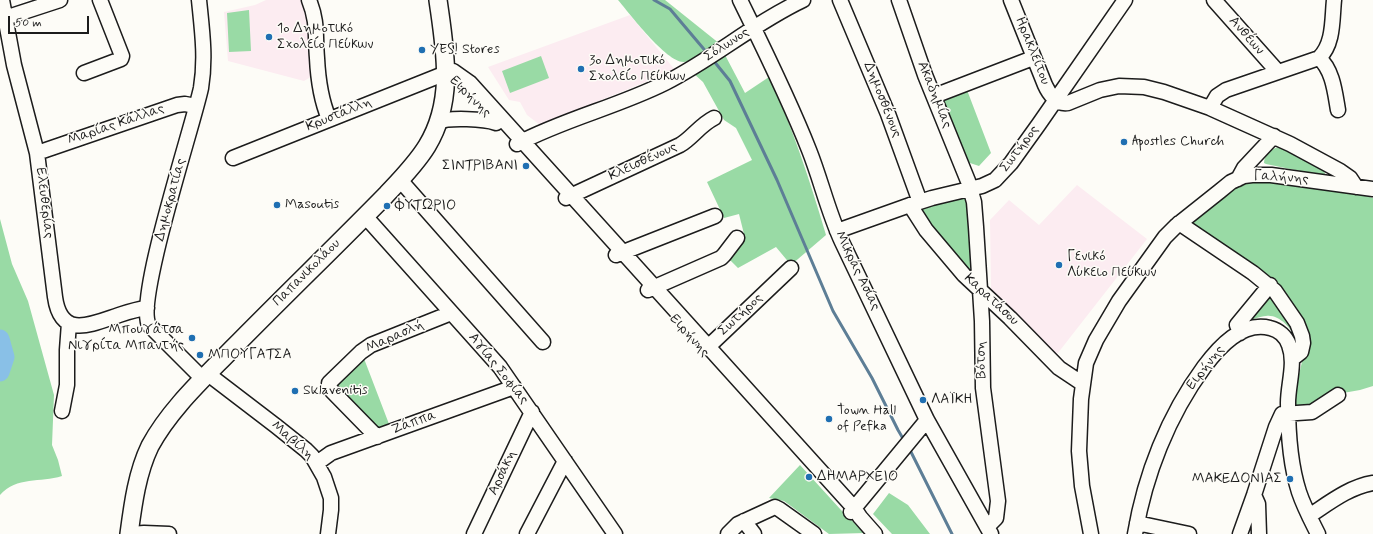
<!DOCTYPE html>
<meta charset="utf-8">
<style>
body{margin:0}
#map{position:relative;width:1373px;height:534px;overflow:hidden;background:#fdfcf7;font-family:Mynerve,sans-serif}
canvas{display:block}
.scale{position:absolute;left:8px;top:16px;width:81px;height:18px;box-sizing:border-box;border:2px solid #1c1c1c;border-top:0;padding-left:5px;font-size:12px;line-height:14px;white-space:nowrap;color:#1c1c1c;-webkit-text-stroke:3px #fdfcf7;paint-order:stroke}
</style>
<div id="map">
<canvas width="1373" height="534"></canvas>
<div class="scale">50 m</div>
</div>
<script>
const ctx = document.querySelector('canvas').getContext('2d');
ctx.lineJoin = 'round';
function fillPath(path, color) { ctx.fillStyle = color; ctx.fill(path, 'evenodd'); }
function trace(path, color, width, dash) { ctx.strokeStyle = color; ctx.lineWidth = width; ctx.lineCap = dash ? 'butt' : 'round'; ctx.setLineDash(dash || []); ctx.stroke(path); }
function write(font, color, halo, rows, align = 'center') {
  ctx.font = font + ' Mynerve,sans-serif'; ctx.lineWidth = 3; ctx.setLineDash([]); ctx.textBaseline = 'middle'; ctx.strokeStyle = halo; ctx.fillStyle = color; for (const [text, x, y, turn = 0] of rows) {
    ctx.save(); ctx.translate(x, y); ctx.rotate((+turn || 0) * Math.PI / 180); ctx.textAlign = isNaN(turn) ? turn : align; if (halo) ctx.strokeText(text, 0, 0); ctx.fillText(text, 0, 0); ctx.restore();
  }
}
fillPath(new Path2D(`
 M 266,0 L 302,0 L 313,28 L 314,75 L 304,81 L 228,61 L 224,12 L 255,5 Z
 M 630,15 L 675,70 L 540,125 L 527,115 L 520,102 L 509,100 L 488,67 Z
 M 1077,185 L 1147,239 L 1054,358 L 991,291 L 990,220 L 1009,200 L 1039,225 Z`), '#fcecf1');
fillPath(new Path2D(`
 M 618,0 L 665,0 L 720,44 C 711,50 695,61 684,62 C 667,63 629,13 618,0 Z
 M 249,10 L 251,51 L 229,52 L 227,13 Z
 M 724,53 L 745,93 L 769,77 C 793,128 810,181 826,235 L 791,265 L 776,247 L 738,268 L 727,257 L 745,238 L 739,214 L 724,218 L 707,182 L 752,160 L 736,128 L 724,120 L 703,82 L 693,73 Z
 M 541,56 L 549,78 L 510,93 L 502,71 Z
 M 967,90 L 991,153 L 979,166 L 967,162 L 943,99 Z
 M 1279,147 L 1324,170 L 1325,174 L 1322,175 L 1319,175 L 1266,164 L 1264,163 C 1264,155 1272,148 1279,147 Z
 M 1259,180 L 1356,193 L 1373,198 L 1373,386 L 1360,390 L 1343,393 L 1322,403 L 1295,409 L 1297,382 L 1306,346 L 1301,322 L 1192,225 L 1191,222 L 1225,192 L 1243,183 Z
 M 961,196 L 967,199 L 970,230 L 970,273 L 967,273 L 919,210 L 923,207 Z
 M 0,219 L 12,264 L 28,301 L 54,395 L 52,445 L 58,460 L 62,476 C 40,483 17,476 0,495 Z
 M 1270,295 L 1292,322 L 1296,339 C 1291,328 1279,314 1266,316 C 1260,316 1254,320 1247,320 Z
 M 363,356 L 389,424 L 375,429 L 332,386 Z
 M 800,465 L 841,510 L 865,533 L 829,534 L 784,501 L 769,498 Z
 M 889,493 L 908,505 L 930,534 L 892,534 L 873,514 Z`), '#99daa5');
trace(new Path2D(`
 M 654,0 L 670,9 L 708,54
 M 713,60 L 730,81 L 777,180 L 833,311 L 872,378 L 898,430 L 905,442
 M 909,448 L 952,534`), '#5d7e96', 3);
trace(new Path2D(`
 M 0,339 L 5,357 L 0,372`), '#89c0e7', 19);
const minor = new Path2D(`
 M 2,0 L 14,65 L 37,153 L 55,297 C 61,340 92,324 119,315 C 128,312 137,309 147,308
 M 199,0 C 202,30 206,58 201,88 C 193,126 135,301 149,325 L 203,379
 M 309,0 C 318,22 315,35 317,58 C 318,79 321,100 329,119
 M 740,0 C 764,49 789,99 809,150 C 821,180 828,212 842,242 L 927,420 L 991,534
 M 840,0 L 888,114 L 920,202
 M 899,0 L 925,75 L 968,181 L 974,202 L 976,227 L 982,321 L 983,388 L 998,501 L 996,518 L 987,527
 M 1011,0 L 1045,85 C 1049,94 1057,105 1068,103 L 1100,90 L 1119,86 L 1144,87 L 1164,92 L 1210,108 L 1290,144 L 1340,171 L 1350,178 L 1356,187
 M 1214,0 L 1278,72
 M 5,18 L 60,0
 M 1319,58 C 1333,70 1335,93 1338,110
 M 84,73 L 121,59 L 122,56 L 100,0
 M 934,96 L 1033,58
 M 1210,108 L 1217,96 L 1226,90 L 1319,58 C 1334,44 1332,19 1334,0
 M 438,122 C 449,117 485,119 496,123
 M 517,144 C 564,119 617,107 665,83 C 713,59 754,23 803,0
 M 37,153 L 177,105 L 185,104 L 196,106
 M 233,158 L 446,73 L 453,71 L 470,83 L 854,508 L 860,517 L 875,534
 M 1238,179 L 1244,168 L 1274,136
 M 400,180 L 543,342
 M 566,198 L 680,145 C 692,138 700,125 714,118
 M 910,205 L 926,230 L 964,275 L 1010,318 L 1059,368 L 1083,384
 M 365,216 L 500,367 L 615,534
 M 1179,223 L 1253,273 L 1275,291 L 1297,323 L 1302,336 L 1303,343 L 1301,352 L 1292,359
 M 837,231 L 910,205 L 932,198 L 982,186 L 995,180 L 1011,163 L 1039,124 L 1125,0
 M 616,255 L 715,216
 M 648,290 L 721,258 L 724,255 L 737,238
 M 1240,333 L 1237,325 L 1270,285
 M 709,346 L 791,268
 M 208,374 L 276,426 L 306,450 L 312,456 L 324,477 L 331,498 L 331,510 L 328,534
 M 62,411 L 67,385 L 67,350 L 69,323
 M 377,437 L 332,391 L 329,387 L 329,383 L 361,352 L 371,345 L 451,313
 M 317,463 L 331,453 L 514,387
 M 1254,495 L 1258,504 L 1259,534
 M 851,512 L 927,420
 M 1309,516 C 1329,503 1349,487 1373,483
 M 744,521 L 754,534
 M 1137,523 L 1189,534
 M 131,534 L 144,533 L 169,534
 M 474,534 L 532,412
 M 527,534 L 565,461
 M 728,534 L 738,524 L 775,507 L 779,509 L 814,534
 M 1091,534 L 1082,486 L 1079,451 L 1081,399 L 1086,363 L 1096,340 L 1119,301 L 1165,237 L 1176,226 L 1220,191 L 1231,182 L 1244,176 L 1252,175 L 1271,175 L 1373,189
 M 1135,534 C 1145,475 1168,416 1204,367 C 1219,347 1242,321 1270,328 C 1279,330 1286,337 1289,345 C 1296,363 1288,384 1288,403 C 1288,433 1290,464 1299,492 C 1304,507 1311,520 1318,534
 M 1240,534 L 1254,495 L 1276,427 L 1282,414 L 1312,412 L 1338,395`);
const major = new Path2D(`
 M 129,534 C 133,504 137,473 150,446 C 170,409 203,379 232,349 C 283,297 335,247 386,195 C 401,179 416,164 427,146 C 455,100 445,50 438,0`);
trace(minor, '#1c1c1c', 17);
trace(major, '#1c1c1c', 20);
trace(minor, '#fdfcf7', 14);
trace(major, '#fdfcf7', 17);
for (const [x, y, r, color] of [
 [269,37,4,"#1f6fb2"],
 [422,50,4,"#1f6fb2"],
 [581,69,4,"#1f6fb2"],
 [1124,142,4,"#1f6fb2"],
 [526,166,4,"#1f6fb2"],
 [277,205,4,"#1f6fb2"],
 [387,206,4,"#1f6fb2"],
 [1059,265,4,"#1f6fb2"],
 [192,338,4,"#1f6fb2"],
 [200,355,4,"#1f6fb2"],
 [295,391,4,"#1f6fb2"],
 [923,400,4,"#1f6fb2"],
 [829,419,4,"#1f6fb2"],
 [809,477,4,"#1f6fb2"],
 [1290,479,4,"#1f6fb2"]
]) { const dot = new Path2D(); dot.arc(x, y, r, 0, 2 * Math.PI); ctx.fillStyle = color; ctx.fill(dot); trace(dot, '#fdfcf7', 1.5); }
write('14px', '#1c1c1c', '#fdfcf7', [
 ["1ο Δημοτικό",277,29],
 ["Σχολείο Πεύκων",277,45],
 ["YES! Stores",430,50],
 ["3ο Δημοτικό",589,61],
 ["Σχολείο Πεύκων",589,77],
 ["Apostles Church",1132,142],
 ["ΣΙΝΤΡΙΒΑΝΙ",518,166,"right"],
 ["Masoutis",285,205],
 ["ΦΥΤΩΡΙΟ",395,206],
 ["Γενικό",1067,257],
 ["Λύκειο Πεύκων",1067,273],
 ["Μπουγάτσα",184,330,"right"],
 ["Νιγρίτα Μπαντής",184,346,"right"],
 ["ΜΠΟΥΓΑΤΣΑ",208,355],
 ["Sklavenitis",303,391],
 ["ΛΑΪΚΗ",931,400],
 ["Town Hall",837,411],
 ["of Pefka",837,427],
 ["ΔΗΜΑΡΧΕΙΟ",817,477],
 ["ΜΑΚΕΔΟΝΙΑΣ",1282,479,"right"]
], 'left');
write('14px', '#1c1c1c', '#fdfcf7', [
 ["Ανθέων",1246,36,49],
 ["Σόλωνος",727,45,-33],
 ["Ηρακλείτου",1032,51,68],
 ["Ακαδημίας",934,95,68],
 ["Ειρήνης",470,97,45],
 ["Δημοσθένους",882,100,68],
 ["Κρυστάλλη",339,115,-22],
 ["Μαρίας Κάλλας",116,125,-19],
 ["Σωτήρος",1020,149,-53],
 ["Κλεισθένους",643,162,-25],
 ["Γαλήνης",1281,178,4],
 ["Δημοκρατίας",171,200,-75],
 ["Ελευθερίας",44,203,83],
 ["Μικράς Ασίας",857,271,64],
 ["Παπανικολάου",307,273,-45],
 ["Καρατάσου",991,300,43],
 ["Σωτήρος",741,315,-43],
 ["Ειρήνης",689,336,48],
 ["Μαρασλή",395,337,-24],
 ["Βότση",982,360,-91],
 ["Ειρήνης",1206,368,-52],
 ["Αγίας Σοφίας",498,369,51],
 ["Ζάππα",414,423,-20],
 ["Μαβίλη",292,441,41],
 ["Αρσάκη",503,473,-65]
]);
</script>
